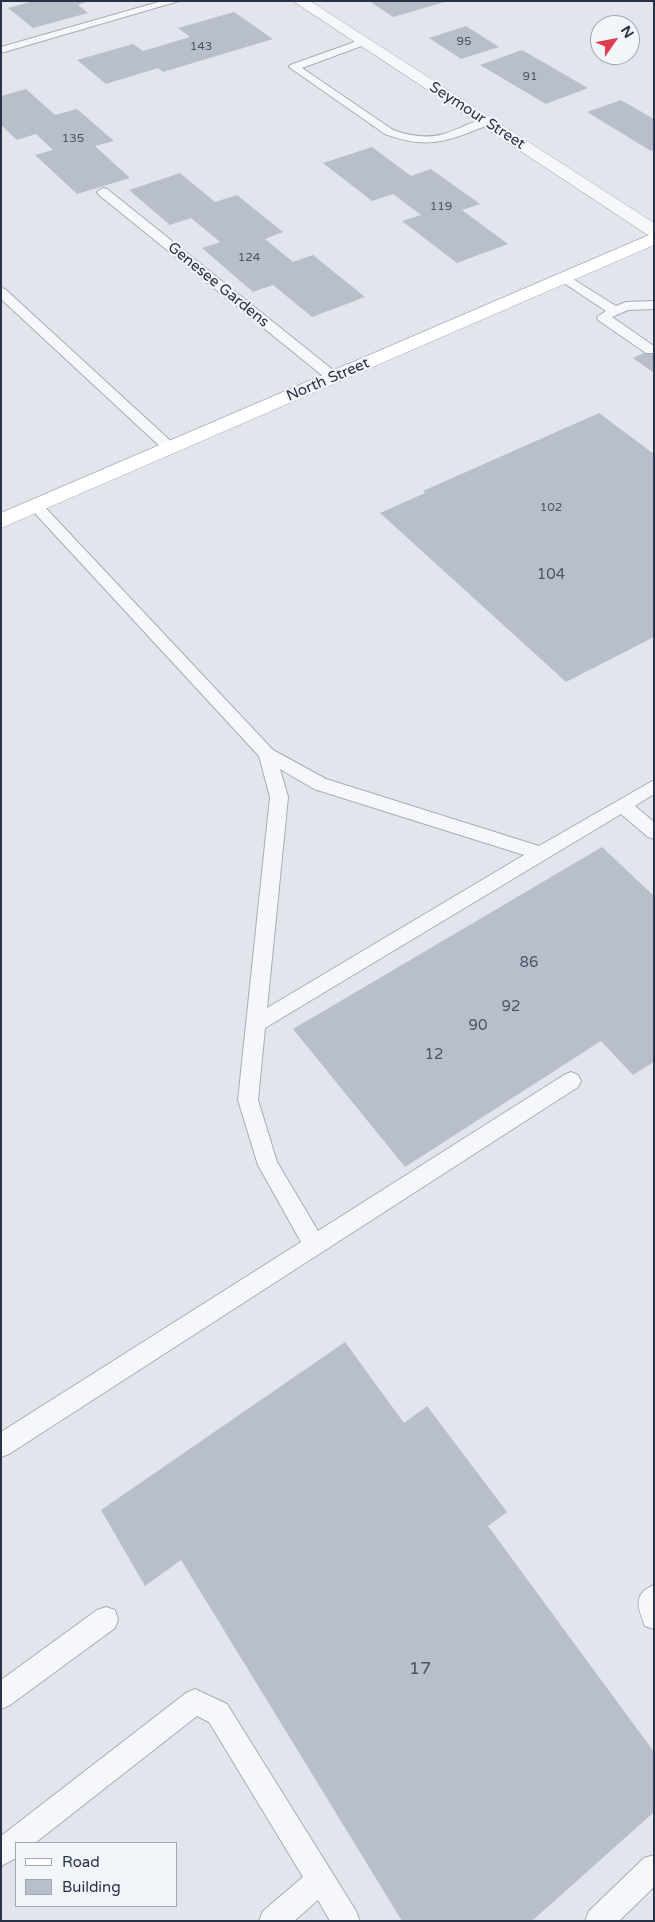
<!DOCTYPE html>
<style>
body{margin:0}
#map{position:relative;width:655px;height:1922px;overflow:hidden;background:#e2e6ec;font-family:"Varela Round",sans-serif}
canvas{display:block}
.frame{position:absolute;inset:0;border:2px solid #283246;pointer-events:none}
.legend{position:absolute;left:15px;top:1842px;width:162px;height:65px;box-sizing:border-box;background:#f2f5f9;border:1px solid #a1a7b1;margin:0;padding:6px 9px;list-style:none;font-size:15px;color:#283246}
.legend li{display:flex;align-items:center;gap:10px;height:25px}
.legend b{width:25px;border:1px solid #a1a7b1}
.north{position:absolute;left:590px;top:15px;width:50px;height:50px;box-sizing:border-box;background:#f2f5f9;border:1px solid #a1a7b1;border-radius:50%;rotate:57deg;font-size:14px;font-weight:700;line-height:20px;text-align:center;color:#283246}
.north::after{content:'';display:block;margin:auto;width:18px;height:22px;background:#dc3d50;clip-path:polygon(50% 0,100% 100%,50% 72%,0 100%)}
</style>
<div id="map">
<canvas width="655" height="1922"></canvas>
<div class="frame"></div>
<ul class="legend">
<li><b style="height:6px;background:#fff"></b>Road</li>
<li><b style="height:14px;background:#b9bfca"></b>Building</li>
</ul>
<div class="north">N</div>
</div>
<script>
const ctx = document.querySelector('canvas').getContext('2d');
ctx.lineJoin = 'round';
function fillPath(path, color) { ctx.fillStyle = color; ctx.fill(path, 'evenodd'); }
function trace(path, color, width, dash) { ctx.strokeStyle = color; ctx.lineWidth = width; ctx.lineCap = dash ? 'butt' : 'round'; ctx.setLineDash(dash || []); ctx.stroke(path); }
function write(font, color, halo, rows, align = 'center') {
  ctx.font = font + ' "Varela Round",sans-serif'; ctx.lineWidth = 4.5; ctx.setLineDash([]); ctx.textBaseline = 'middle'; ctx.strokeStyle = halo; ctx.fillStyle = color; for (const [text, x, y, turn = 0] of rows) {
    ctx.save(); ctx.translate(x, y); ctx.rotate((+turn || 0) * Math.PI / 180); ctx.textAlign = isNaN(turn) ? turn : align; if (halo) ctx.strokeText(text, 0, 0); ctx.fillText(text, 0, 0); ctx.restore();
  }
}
fillPath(new Path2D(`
 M 33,1 L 89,1 L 78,5 L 88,13 L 33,28 L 8,8 Z
 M 369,1 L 445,1 L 445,2 L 393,17 Z
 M 234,12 L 273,39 L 163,72 L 158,68 L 106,84 L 77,60 L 133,44 L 143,51 L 190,37 L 178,28 Z
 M 466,26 L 499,47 L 461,59 L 429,38 Z
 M 522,50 L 588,88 L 546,104 L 480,65 Z
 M 26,89 L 55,115 L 77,109 L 114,141 L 95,146 L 130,178 L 77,194 L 35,155 L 53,150 L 36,134 L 17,140 L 1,125 L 1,96 Z
 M 621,100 L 654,119 L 654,150 L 651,151 L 587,112 Z
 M 372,147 L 411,176 L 431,169 L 480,204 L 462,210 L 508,244 L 457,263 L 402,221 L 421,215 L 393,194 L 372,201 L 323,163 Z
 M 180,173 L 215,202 L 237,195 L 283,232 L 265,239 L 293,262 L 313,255 L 365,297 L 312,317 L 273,285 L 253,292 L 202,248 L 220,242 L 191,218 L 170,225 L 129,190 Z
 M 654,348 L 654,373 L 633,358 Z
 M 599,413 L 654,454 L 654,637 L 566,682 L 380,513 L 425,493 L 423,491 Z
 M 602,847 L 654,896 L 654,1062 L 633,1075 L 601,1041 L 405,1167 L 293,1029 Z
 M 345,1342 L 404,1423 L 427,1406 L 507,1512 L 488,1526 L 654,1752 L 654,1812 L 532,1921 L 402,1921 L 181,1560 L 145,1586 L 101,1510 Z`), '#b9bfca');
const lane = new Path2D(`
 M 162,1 L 179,1 L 1,53 L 1,47 Z
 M 363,39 L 368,42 L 367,44 L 302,68 L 393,130 C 410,136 426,139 444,134 C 456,131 479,117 490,120 L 492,122 C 486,127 477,129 470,132 C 438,145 418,146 385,134 L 289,67 L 290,65 Z
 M 103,188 L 107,189 L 338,374 L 340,377 L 338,380 L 328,380 L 99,195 L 97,192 Z
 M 565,274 L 616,306 L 626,302 L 654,301 L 654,309 L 628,310 L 612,317 L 654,346 L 654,353 L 646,353 L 598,320 L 597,317 L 606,311 L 561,281 L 559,278 Z
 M 1,288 L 5,289 L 175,445 L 177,448 L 175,451 L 165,451 L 1,299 Z
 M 36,501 L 41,503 L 273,750 L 326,779 L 539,846 L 654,780 L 654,794 L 635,806 L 654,822 L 654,839 L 648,837 L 621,814 L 265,1028 L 258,1100 L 277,1162 L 318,1231 L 564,1075 L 571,1072 L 578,1075 L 581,1081 L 578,1087 L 9,1454 L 1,1457 L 1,1432 L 301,1242 L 258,1165 L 238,1100 L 270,797 L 259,756 L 31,509 L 29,506 L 31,503 ZM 280,769 L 314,789 L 524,855 L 267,1008 L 288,797 Z
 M 654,1585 L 654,1629 L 645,1626 C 638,1608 632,1594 654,1585 Z
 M 106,1607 L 115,1610 L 118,1619 L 115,1628 L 10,1705 L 1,1709 L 1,1680 L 97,1610 Z
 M 195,1689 L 227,1704 L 356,1911 L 360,1921 L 330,1921 L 318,1900 L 294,1921 L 259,1921 L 263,1911 L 303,1877 L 209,1722 L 197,1716 L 35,1843 L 16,1843 L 16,1858 L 1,1866 L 1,1836 L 186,1693 Z
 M 654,1855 L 654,1887 L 619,1921 L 585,1921 L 589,1911 L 644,1858 Z`);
const street = new Path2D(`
 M 293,1 L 310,1 L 654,223 L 654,236 L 648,235 Z`);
const primary = new Path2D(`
 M 654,233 L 654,245 L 1,528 L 1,513 Z`);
trace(lane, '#a6acb7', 2);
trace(street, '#a6acb7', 1);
trace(primary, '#a0a9b9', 1);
fillPath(lane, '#f6f7fa');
fillPath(street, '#f6f7fa');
fillPath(primary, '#fff');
write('12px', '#4c5567', null, [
 ["95",464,42],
 ["143",201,47],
 ["91",530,77],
 ["135",73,139],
 ["119",441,207],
 ["124",249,258],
 ["102",551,508]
]);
write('15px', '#283246', '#f2f5f9', [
 ["Seymour Street",477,116,33],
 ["Genesee Gardens",218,285,39],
 ["North Street",328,380,-23]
]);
write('15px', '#4c5567', null, [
 ["104",551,575],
 ["86",529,963],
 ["92",511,1007],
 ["90",478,1026],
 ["12",434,1055]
]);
write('18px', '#4c5567', null, [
 ["17",420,1669]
]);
</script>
